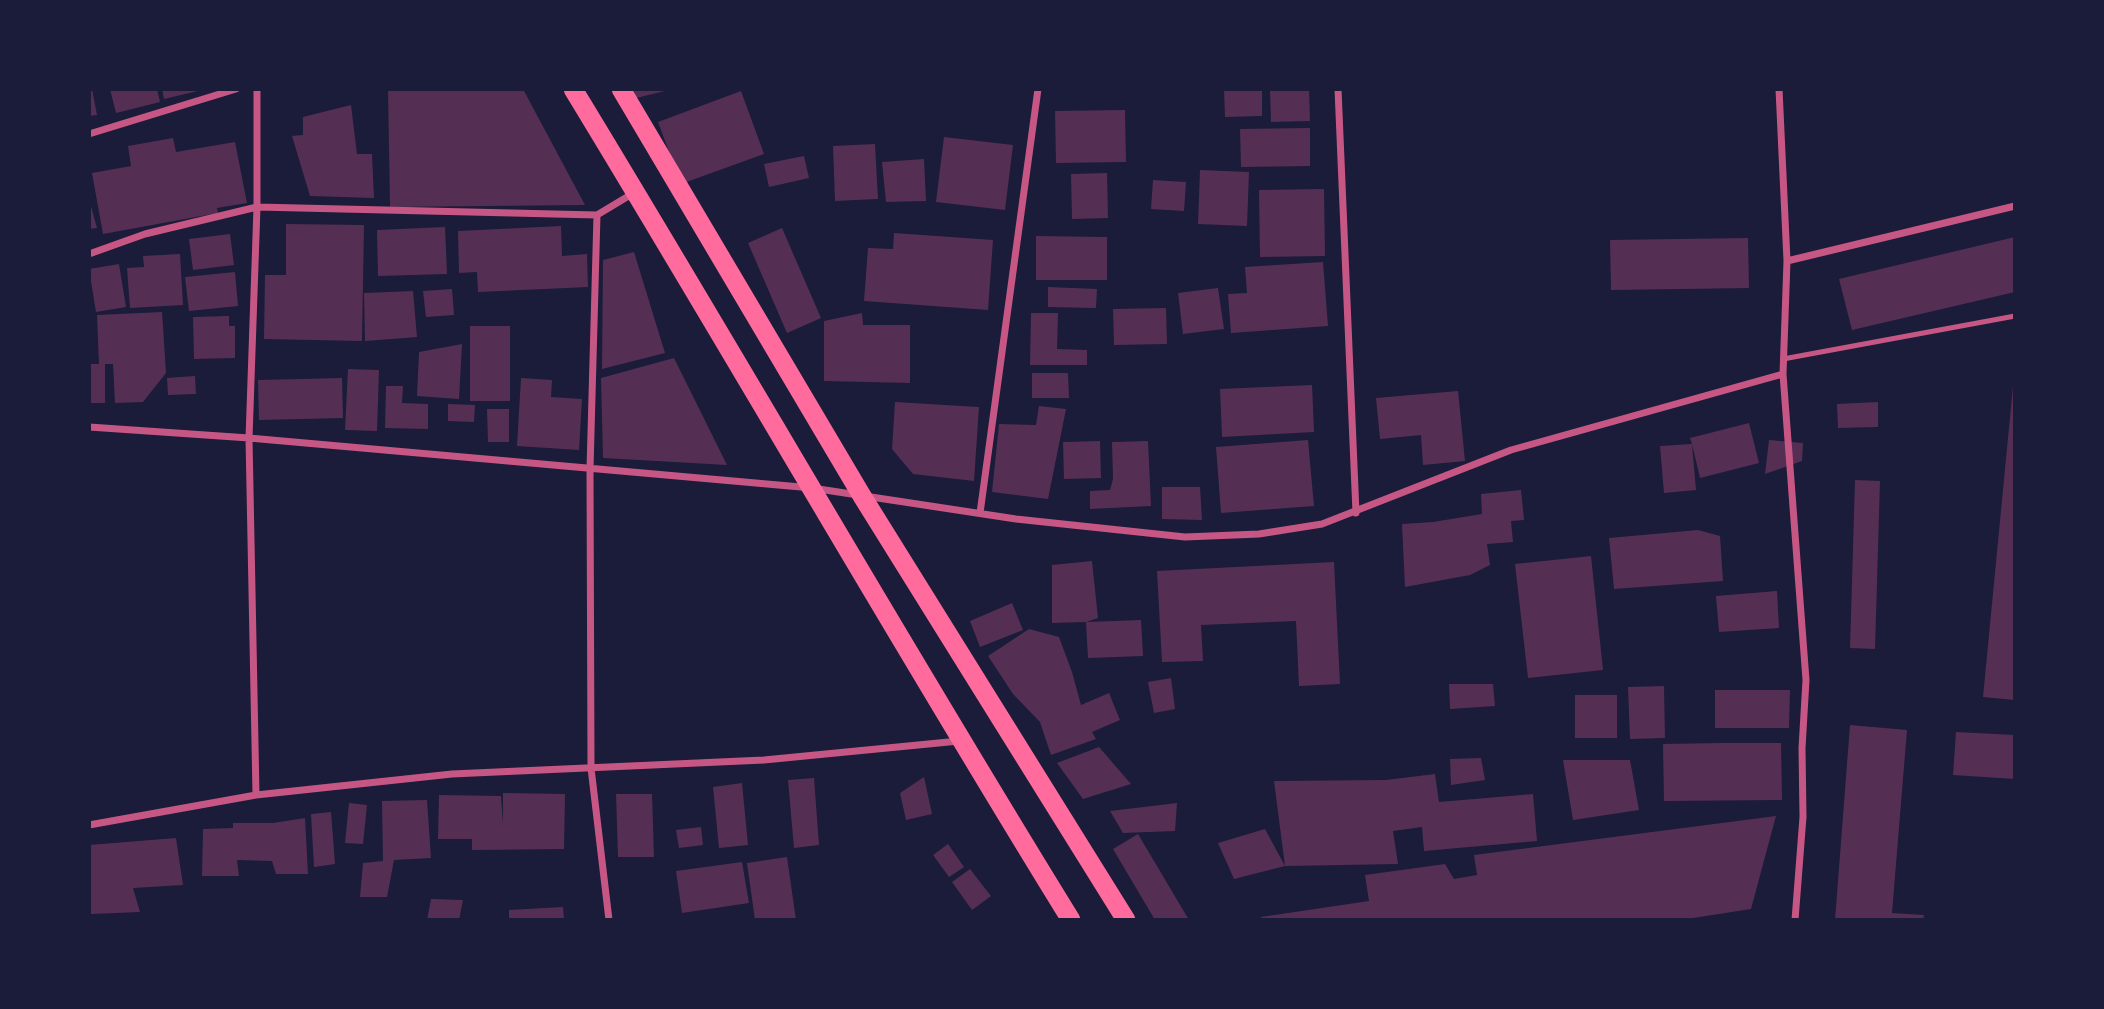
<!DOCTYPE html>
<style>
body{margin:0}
#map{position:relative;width:2104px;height:1009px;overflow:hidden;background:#1b1b3a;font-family:Karla,sans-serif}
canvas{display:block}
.frame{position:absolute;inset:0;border:91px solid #1b1b3a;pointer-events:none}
</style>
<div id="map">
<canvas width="2104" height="1009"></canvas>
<div class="frame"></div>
</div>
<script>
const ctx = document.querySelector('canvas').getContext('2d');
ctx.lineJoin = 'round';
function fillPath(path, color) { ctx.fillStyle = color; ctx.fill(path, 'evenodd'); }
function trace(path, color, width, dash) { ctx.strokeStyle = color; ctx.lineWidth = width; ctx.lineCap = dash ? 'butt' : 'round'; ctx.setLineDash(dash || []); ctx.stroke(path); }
fillPath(new Path2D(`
 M 89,89 L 92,89 L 97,115 L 89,116 Z
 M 110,89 L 157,89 L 160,102 L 116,113 Z
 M 162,89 L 202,89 L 202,90 L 164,99 Z
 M 388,89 L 523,89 L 585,205 L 390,207 Z
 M 628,89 L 669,89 L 669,90 L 632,99 Z
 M 1224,89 L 1262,89 L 1262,116 L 1225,117 Z
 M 1270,89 L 1309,89 L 1310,121 L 1271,122 Z
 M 741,91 L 764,154 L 681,184 L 658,122 Z
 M 351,105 L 357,154 L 372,154 L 374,198 L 310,196 L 292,136 L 303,135 L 303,117 Z
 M 1125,110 L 1126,162 L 1056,163 L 1055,111 Z
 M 1310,128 L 1310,166 L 1241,167 L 1240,129 Z
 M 944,137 L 1013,145 L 1005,210 L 936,202 Z
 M 173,138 L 176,152 L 235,142 L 247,203 L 217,208 L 218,213 L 103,234 L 92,173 L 131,166 L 128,146 Z
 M 875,144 L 878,199 L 835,201 L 833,146 Z
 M 804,156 L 809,178 L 769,187 L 764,164 Z
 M 924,159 L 926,201 L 886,202 L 882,162 Z
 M 1200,170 L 1249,172 L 1247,226 L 1198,224 Z
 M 1107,173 L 1108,218 L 1072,219 L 1071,174 Z
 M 1153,180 L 1186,182 L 1184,211 L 1151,209 Z
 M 1324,189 L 1325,256 L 1260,257 L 1259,190 Z
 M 89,199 L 97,228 L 89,229 Z
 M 286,224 L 364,225 L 362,341 L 264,339 L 265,275 L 286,275 Z
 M 561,226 L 562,256 L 587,254 L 588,287 L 478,292 L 477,272 L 459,273 L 458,231 Z
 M 445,227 L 447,274 L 378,276 L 377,230 Z
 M 782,228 L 821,318 L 787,333 L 748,243 Z
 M 894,233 L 993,240 L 988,310 L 864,301 L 868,248 L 893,249 Z
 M 230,234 L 234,265 L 193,270 L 189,239 Z
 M 1036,236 L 1107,237 L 1107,280 L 1036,280 Z
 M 2015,237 L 2015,292 L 1852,330 L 1839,279 Z
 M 1748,238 L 1749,288 L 1611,290 L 1610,240 Z
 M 634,252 L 665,353 L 602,369 L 603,260 Z
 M 180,254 L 183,305 L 130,308 L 127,268 L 144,267 L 143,256 Z
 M 1323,262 L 1328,326 L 1231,333 L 1228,294 L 1247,293 L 1245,267 Z
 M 119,264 L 126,307 L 96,312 L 89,269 Z
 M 235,272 L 238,306 L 189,311 L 185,277 Z
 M 1048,287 L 1097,289 L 1096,308 L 1048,307 Z
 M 1218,288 L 1224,329 L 1183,334 L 1178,293 Z
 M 452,289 L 454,315 L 426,317 L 423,291 Z
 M 413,291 L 417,337 L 365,341 L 364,293 Z
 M 1166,308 L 1167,344 L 1114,345 L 1113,309 Z
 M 162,312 L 166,373 L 143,402 L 115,403 L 113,364 L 105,364 L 105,403 L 89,403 L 89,364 L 99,364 L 97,315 Z
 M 862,313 L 863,325 L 910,325 L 910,383 L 824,381 L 824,321 Z
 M 1031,313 L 1058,313 L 1057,349 L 1087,350 L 1087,365 L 1030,365 Z
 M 229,316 L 229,326 L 235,326 L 235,358 L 194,359 L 193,317 Z
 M 470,326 L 510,326 L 510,401 L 470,401 Z
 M 462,344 L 459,399 L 417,396 L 419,352 Z
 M 674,358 L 727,465 L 603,458 L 601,378 Z
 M 348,369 L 379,370 L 377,431 L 345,430 Z
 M 1032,373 L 1068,373 L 1069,398 L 1032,398 Z
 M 195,376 L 196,394 L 168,395 L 167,378 Z
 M 342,378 L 343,418 L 259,420 L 258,380 Z
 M 521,378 L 552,380 L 551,397 L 582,399 L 579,450 L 517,446 Z
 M 1312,385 L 1314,432 L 1222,437 L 1220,389 Z
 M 386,386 L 403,386 L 402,403 L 428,404 L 428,429 L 385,428 Z
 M 2013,386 L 2015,386 L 2015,700 L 1983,697 Z
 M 1458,391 L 1465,461 L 1423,465 L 1421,435 L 1380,439 L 1376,398 Z
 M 895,402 L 979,407 L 974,481 L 913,474 L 892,449 Z
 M 1878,402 L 1878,427 L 1838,428 L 1837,404 Z
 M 448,404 L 475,405 L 474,422 L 448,421 Z
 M 1039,406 L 1066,409 L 1048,499 L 992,492 L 999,424 L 1036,425 Z
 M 487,409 L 509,409 L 509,442 L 488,442 Z
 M 1749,423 L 1759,463 L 1700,478 L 1692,444 L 1696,490 L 1664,493 L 1660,446 L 1692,444 L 1690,438 Z
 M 1308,440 L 1314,506 L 1221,513 L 1216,447 Z
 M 1769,440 L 1803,443 L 1802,461 L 1765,474 Z
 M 1100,441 L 1101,478 L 1064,479 L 1063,442 Z
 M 1148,441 L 1151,506 L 1090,509 L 1090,491 L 1110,490 L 1113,479 L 1112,442 Z
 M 1855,480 L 1880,481 L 1875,649 L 1850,648 Z
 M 1162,487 L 1200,487 L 1202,520 L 1162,519 Z
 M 1521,490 L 1524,520 L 1511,521 L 1513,542 L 1487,544 L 1490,565 L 1470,575 L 1405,587 L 1402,524 L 1433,522 L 1482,514 L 1481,494 Z
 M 1698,530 L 1720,536 L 1723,581 L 1614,589 L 1609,538 Z
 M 1591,556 L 1603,670 L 1528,678 L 1515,564 Z
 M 1092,561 L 1098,618 L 1086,622 L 1052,623 L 1052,565 Z
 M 1334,562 L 1340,684 L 1299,686 L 1296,621 L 1201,625 L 1203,661 L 1162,662 L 1157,571 Z
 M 1777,591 L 1779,628 L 1719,632 L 1716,596 Z
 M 1012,603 L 1023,630 L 980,647 L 970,621 Z
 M 1141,620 L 1143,656 L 1088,658 L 1086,622 Z
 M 1029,629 L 1059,637 L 1072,672 L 1081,705 L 1109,693 L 1120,720 L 1092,732 L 1096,739 L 1051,755 L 1040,722 L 1013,694 L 988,656 Z
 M 1171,678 L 1175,709 L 1154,713 L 1148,682 Z
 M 1449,684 L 1493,684 L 1495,706 L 1450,709 Z
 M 1664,686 L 1665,738 L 1630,739 L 1628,687 Z
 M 1715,690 L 1790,690 L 1789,728 L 1715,728 Z
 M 1575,695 L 1617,695 L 1617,738 L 1575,738 Z
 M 1850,725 L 1907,730 L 1892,913 L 1924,915 L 1923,920 L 1835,920 Z
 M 1956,732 L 2015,735 L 2015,779 L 1953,775 Z
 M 1722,743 L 1781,743 L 1782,800 L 1664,801 L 1663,744 Z
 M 1099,747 L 1131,784 L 1083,799 L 1057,763 Z
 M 1481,758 L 1485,780 L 1451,785 L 1450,759 Z
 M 1563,760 L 1630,760 L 1639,810 L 1573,820 Z
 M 1435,774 L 1439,802 L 1533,794 L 1537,841 L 1424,851 L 1422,827 L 1393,831 L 1398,864 L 1285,866 L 1234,879 L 1218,843 L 1265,829 L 1285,866 L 1274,781 L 1386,780 Z
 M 924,777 L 932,814 L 906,820 L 900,793 Z
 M 814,778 L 819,845 L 794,848 L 788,780 Z
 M 742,783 L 748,845 L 719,848 L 713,787 Z
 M 503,793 L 565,794 L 564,849 L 472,850 L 472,839 L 438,839 L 439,795 L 501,796 L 503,824 Z
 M 616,794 L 652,794 L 654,857 L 618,857 Z
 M 427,800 L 431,858 L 394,860 L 387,897 L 360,897 L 363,863 L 383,861 L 382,801 Z
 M 349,803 L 367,805 L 363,844 L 345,843 Z
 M 1177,803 L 1175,831 L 1123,833 L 1110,811 Z
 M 331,812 L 335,864 L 314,867 L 311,814 Z
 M 1776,816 L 1751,909 L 1680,920 L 1261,920 L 1261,917 L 1369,901 L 1365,875 L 1445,864 L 1454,879 L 1477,875 L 1474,855 Z
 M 305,818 L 308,874 L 276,874 L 272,861 L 237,860 L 239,876 L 202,876 L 203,829 L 233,828 L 233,823 L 273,823 Z
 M 701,827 L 703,845 L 679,848 L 676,830 Z
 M 1138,834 L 1189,920 L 1155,920 L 1113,849 Z
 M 176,838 L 183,885 L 133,888 L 140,912 L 91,914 L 89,845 Z
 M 948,844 L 964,867 L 949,877 L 933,855 Z
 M 787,857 L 796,920 L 755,920 L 747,863 Z
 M 742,862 L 749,903 L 682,913 L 676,871 Z
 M 970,869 L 991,896 L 972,910 L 952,882 Z
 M 431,899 L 463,900 L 459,920 L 427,920 Z
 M 563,907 L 564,920 L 509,920 L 509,910 Z`), '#542f53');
trace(new Path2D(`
 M 1783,359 L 2015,316`), '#c65784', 5);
trace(new Path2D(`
 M 1338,89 L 1356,513
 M 1779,89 L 1787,261 L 1783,374 L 1806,680 L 1802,748 L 1803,817 L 1795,920
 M 89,134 L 236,89
 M 597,215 L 590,469 L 591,768 L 609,920
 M 89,254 L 145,234 L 257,207 L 597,215 L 632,194
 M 1787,261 L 2015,206
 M 89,427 L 249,438 L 812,488 L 1016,519 L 1185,537 L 1259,534 L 1322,524 L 1511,450 L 1783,374
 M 980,513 L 1038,89
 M 256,795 L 249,438 L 257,207 L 257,89
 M 89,825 L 256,795 L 452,774 L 764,760 L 959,741`), '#c65784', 7);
trace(new Path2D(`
 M 573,89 C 741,365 901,645 1071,920
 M 621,89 L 862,496 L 1126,920`), '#ff6b9d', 19);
</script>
